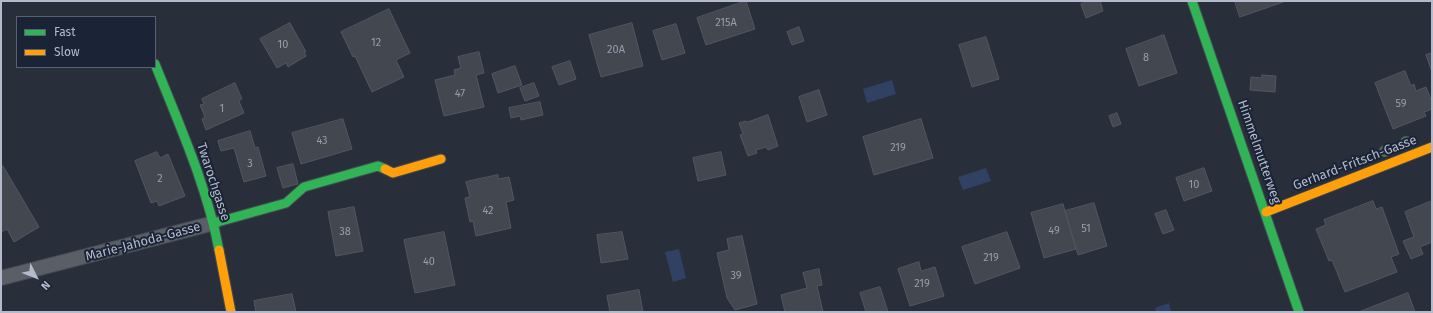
<!DOCTYPE html>
<style>
body{margin:0}
#map{position:relative;width:1433px;height:313px;overflow:hidden;background:#292f3a;font-family:"Fira Sans",sans-serif}
canvas{display:block}
.frame{position:absolute;inset:0;border:2px solid #b3bacb;pointer-events:none}
.legend{position:absolute;left:16px;top:16px;width:140px;height:52px;box-sizing:border-box;background:#1b2436;border:1px solid #586072;margin:0;padding:5px 7px;list-style:none;font-size:12px;color:#b3bacb}
.legend li{display:flex;align-items:center;gap:8px;height:20px}
.legend b{width:20px;border:1px solid #586072}
.north{position:absolute;left:16px;top:257px;width:40px;height:40px;-webkit-text-stroke:3px #1b2436;paint-order:stroke;rotate:132deg;font-size:11px;font-weight:700;line-height:16px;text-align:center;color:#b3bacb}
.north::after{content:'';display:block;margin:auto;width:14px;height:18px;background:#b3bacb;clip-path:polygon(50% 0,100% 100%,50% 72%,0 100%)}
</style>
<div id="map">
<canvas width="1433" height="313"></canvas>
<div class="frame"></div>
<ul class="legend">
<li><b style="height:5px;background:#30b455"></b>Fast</li>
<li><b style="height:5px;background:#ff9f0a"></b>Slow</li>
</ul>
<div class="north">N</div>
</div>
<script>
const ctx = document.querySelector('canvas').getContext('2d');
ctx.lineJoin = 'round';
function fillPath(path, color) { ctx.fillStyle = color; ctx.fill(path, 'evenodd'); }
function trace(path, color, width, dash) { ctx.strokeStyle = color; ctx.lineWidth = width; ctx.lineCap = dash ? 'butt' : 'round'; ctx.setLineDash(dash || []); ctx.stroke(path); }
function write(font, color, halo, rows, align = 'center') {
  ctx.font = font + ' "Fira Sans",sans-serif'; ctx.lineWidth = 4; ctx.setLineDash([]); ctx.textBaseline = 'middle'; ctx.strokeStyle = halo; ctx.fillStyle = color; for (const [text, x, y, turn = 0] of rows) {
    ctx.save(); ctx.translate(x, y); ctx.rotate((+turn || 0) * Math.PI / 180); ctx.textAlign = isNaN(turn) ? turn : align; if (halo) ctx.strokeText(text, 0, 0); ctx.fillText(text, 0, 0); ctx.restore();
  }
}
fillPath(new Path2D(`
 M 892,80 L 896,94 L 867,103 L 863,89 Z
 M 986,168 L 991,181 L 963,190 L 958,177 Z
 M 679,249 L 686,278 L 673,282 L 665,252 Z
 M 1169,303 L 1171,312 L 1156,312 L 1155,308 Z`), '#314164');
const building = new Path2D(`
 M 746,1 L 755,29 L 706,45 L 697,18 Z
 M 1089,1 L 1100,1 L 1103,11 L 1086,18 L 1081,4 Z
 M 1235,1 L 1286,1 L 1240,17 Z
 M 389,9 L 410,53 L 396,60 L 404,77 L 372,92 L 355,56 L 353,57 L 341,32 Z
 M 290,23 L 306,52 L 304,52 L 306,56 L 288,67 L 286,63 L 277,68 L 260,39 Z
 M 632,23 L 643,66 L 601,77 L 589,35 Z
 M 676,24 L 685,53 L 662,60 L 653,31 Z
 M 799,27 L 804,41 L 792,45 L 787,32 Z
 M 1164,35 L 1177,73 L 1139,86 L 1126,49 Z
 M 986,37 L 999,79 L 972,87 L 959,45 Z
 M 479,52 L 484,73 L 476,75 L 484,107 L 444,116 L 435,80 L 455,75 L 454,70 L 461,68 L 458,57 Z
 M 1432,53 L 1432,72 L 1426,55 Z
 M 570,61 L 576,79 L 559,85 L 552,67 Z
 M 515,66 L 522,85 L 498,93 L 492,74 Z
 M 1405,71 L 1411,86 L 1414,84 L 1416,91 L 1426,87 L 1432,102 L 1432,109 L 1424,112 L 1426,116 L 1393,129 L 1375,83 Z
 M 1262,75 L 1276,76 L 1275,92 L 1250,90 L 1251,77 L 1262,78 Z
 M 235,83 L 242,99 L 239,101 L 244,113 L 206,130 L 202,119 L 205,117 L 200,105 L 204,104 L 202,99 Z
 M 534,83 L 539,96 L 525,101 L 520,88 Z
 M 819,90 L 827,115 L 807,122 L 799,97 Z
 M 540,102 L 543,115 L 521,120 L 520,116 L 511,118 L 509,108 Z
 M 1117,113 L 1121,124 L 1113,127 L 1109,116 Z
 M 768,115 L 778,146 L 768,150 L 766,147 L 756,150 L 757,153 L 748,156 L 740,135 L 743,134 L 739,123 L 746,121 L 747,122 Z
 M 343,119 L 352,149 L 301,164 L 292,133 Z
 M 921,119 L 933,158 L 874,175 L 863,137 Z
 M 250,131 L 255,148 L 258,147 L 266,176 L 244,182 L 234,148 L 221,151 L 218,141 Z
 M 157,152 L 160,158 L 168,154 L 185,196 L 159,206 L 157,201 L 151,203 L 135,161 Z
 M 721,152 L 726,175 L 698,181 L 693,158 Z
 M 293,164 L 298,184 L 283,188 L 277,168 Z
 M 3,166 L 39,227 L 14,242 L 7,229 L 1,232 L 1,167 Z
 M 1204,168 L 1212,191 L 1184,201 L 1176,178 Z
 M 498,175 L 498,179 L 509,177 L 514,200 L 506,202 L 511,228 L 476,236 L 473,221 L 470,222 L 465,198 L 470,197 L 466,182 Z
 M 1373,201 L 1376,209 L 1382,207 L 1399,254 L 1391,257 L 1397,272 L 1345,292 L 1332,260 L 1329,261 L 1316,229 L 1326,225 L 1324,220 Z
 M 1432,201 L 1432,242 L 1420,247 L 1423,254 L 1411,259 L 1403,241 L 1414,237 L 1405,212 Z
 M 1094,203 L 1107,246 L 1078,255 L 1065,211 Z
 M 1063,204 L 1076,249 L 1044,258 L 1031,213 Z
 M 354,207 L 363,251 L 336,256 L 328,212 Z
 M 1166,210 L 1174,230 L 1163,234 L 1155,214 Z
 M 444,232 L 455,285 L 415,293 L 404,240 Z
 M 622,232 L 628,259 L 601,263 L 597,235 Z
 M 1007,232 L 1020,268 L 975,284 L 962,247 Z
 M 742,236 L 757,304 L 735,310 L 727,298 L 717,253 L 729,250 L 727,239 Z
 M 919,262 L 921,271 L 935,267 L 944,296 L 910,306 L 898,269 Z
 M 819,269 L 822,285 L 817,286 L 823,312 L 785,312 L 781,295 L 807,288 L 803,273 Z
 M 880,287 L 888,312 L 866,312 L 860,293 Z
 M 639,290 L 643,312 L 610,312 L 607,296 Z
 M 1408,293 L 1415,312 L 1359,312 Z
 M 292,294 L 296,312 L 256,312 L 254,301 Z`);
fillPath(building, '#424750');
trace(building, '#515761', 1);
const lane = new Path2D(`
 M 1,278 L 214,223`);
const fast = new Path2D(`
 M 1192,1 L 1299,312
 M 155,64 C 179,124 207,186 219,250
 M 214,223 L 286,203 L 304,187 L 378,166 L 385,169`);
const slow = new Path2D(`
 M 385,169 L 393,173 L 441,159
 M 1266,212 L 1432,147
 M 219,250 L 231,312`);
trace(lane, '#454a53', 16);
trace(fast, '#454a53', 11);
trace(slow, '#454a53', 11);
trace(lane, '#5a5e67', 14);
trace(fast, '#30b455', 9);
trace(slow, '#ff9f0a', 9);
ctx.fillStyle = '#4b6d5d';
for (const [x, y] of [
 [1406,142],
 [1385,151]
]) { ctx.beginPath(); ctx.arc(x, y, 6, 0, 2 * Math.PI); ctx.fill(); }
write('11px', '#979dac', null, [
 ["215A",726,23],
 ["12",376,43],
 ["10",283,45],
 ["20A",616,50],
 ["8",1146,58],
 ["47",460,94],
 ["59",1401,104],
 ["1",222,109],
 ["43",322,141],
 ["219",898,148],
 ["3",250,164],
 ["2",160,179],
 ["10",1194,185],
 ["42",488,211],
 ["51",1086,229],
 ["49",1054,231],
 ["38",345,232],
 ["219",991,258],
 ["40",429,262],
 ["39",736,276],
 ["219",922,284]
]);
write('13px', '#b3bacb', '#1b2436', [
 ["Himmelmutterweg",1259,152,71],
 ["Gerhard-Fritsch-Gasse",1355,163,-21],
 ["Twarochgasse",213,182,72],
 ["Marie-Jahoda-Gasse",143,242,-15]
]);
</script>
